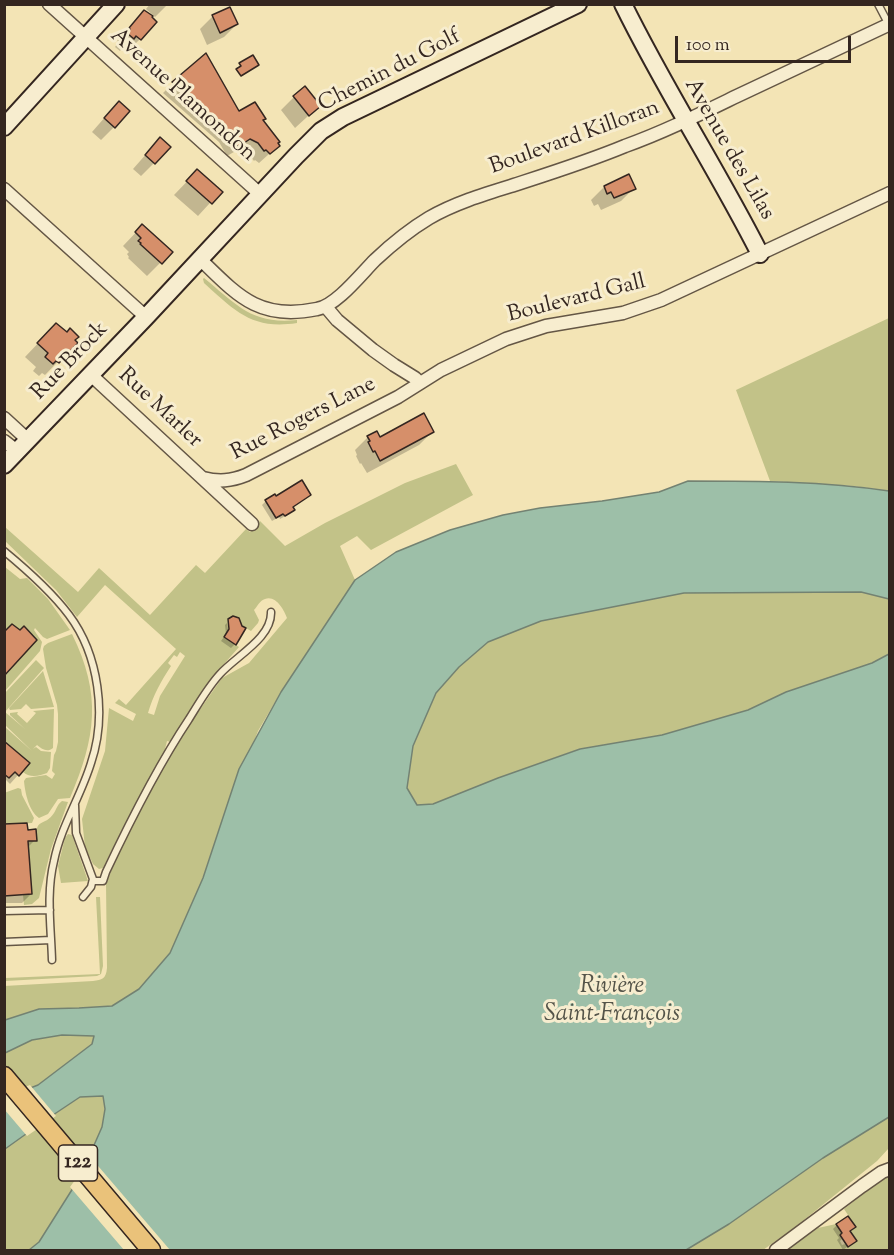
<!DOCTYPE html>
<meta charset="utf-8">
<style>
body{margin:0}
#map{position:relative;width:894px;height:1255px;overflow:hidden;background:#f3e4b5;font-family:"Sorts Mill Goudy",serif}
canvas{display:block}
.frame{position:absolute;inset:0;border:6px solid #342620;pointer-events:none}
.scale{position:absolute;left:675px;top:36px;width:176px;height:27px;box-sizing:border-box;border:3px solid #342620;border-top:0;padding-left:8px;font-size:18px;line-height:21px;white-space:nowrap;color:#342620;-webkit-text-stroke:4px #f7edcf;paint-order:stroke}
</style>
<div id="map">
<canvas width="894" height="1255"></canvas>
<div class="frame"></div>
<div class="scale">100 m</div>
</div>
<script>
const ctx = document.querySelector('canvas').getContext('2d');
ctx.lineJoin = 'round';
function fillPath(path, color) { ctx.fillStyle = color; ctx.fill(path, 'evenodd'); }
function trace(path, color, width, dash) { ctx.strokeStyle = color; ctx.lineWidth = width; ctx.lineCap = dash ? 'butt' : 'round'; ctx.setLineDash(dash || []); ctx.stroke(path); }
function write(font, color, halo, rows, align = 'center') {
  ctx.font = font + ' "Sorts Mill Goudy",serif'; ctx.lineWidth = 6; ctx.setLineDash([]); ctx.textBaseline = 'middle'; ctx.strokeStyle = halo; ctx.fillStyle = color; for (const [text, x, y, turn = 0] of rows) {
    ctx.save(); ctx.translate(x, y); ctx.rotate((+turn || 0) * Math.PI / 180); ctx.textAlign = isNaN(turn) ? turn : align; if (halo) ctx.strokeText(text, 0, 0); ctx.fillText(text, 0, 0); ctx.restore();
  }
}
fillPath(new Path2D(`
 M 204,278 C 236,304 252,325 297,320 L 297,323 C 252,330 235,311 204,283 L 203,279 Z
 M 889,318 L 889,491 L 853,486 L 770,481 L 736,390 Z
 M 456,464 L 473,495 L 371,550 L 357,536 L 340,546 L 355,580 L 281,692 L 258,731 L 203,878 L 170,953 L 139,989 L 112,1006 L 79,1008 L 39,1009 L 5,1020 L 4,986 L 93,981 C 102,980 106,979 107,968 L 106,884 L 116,859 L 139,812 L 175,745 L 222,678 L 249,663 L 287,618 C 284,610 276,595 265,599 C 260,600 257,607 254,610 L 259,620 L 258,623 L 251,631 L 239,624 L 239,618 L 233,616 L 228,619 L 229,625 L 230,627 L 224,637 L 239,647 L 217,672 L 171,742 L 167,741 L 164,753 L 123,828 L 103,868 L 99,869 L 93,864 L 85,847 L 82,819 L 105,751 L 109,708 L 133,721 L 136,714 L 115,703 L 119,699 L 126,705 L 176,649 L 105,585 L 77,617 L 56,590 L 5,541 L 5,527 L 78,592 L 99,568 L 150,615 L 196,565 L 205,573 L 246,529 L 250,532 L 260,521 L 285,546 L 325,523 L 405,483 ZM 180,652 L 185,656 L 160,696 L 154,715 L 148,713 C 153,696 161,681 171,666 L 168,663 L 174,655 L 177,657 Z
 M 5,567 L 20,579 L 27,578 L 48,599 L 70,630 L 47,639 L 43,637 L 35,628 L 34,630 L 42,642 L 40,651 L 5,691 L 5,676 L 37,640 L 24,626 L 20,630 L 12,624 L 5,632 Z
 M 861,592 L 889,599 L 889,654 L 872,663 L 786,692 L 748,710 L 662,735 L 579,749 L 498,778 L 433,804 L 417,805 L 407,788 L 413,746 L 436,693 L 459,667 L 488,642 L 541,621 L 684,593 Z
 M 72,634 C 102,695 96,737 70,798 L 58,799 L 48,814 L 39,818 C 29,811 25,793 24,781 L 26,778 L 46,775 L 52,779 L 55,774 L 52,771 L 54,755 L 56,751 L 58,742 L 58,714 L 57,705 L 46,668 L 43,649 L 44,646 L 48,643 Z
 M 36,660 L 44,668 L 5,712 L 25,729 L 10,715 L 10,713 L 18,712 L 17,714 L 27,723 L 36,713 L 33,711 L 54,709 L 53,748 C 47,753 42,749 37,745 L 33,749 L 36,747 L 41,751 L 51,752 L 50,768 L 47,773 C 40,776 29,778 23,772 L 30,763 L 5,741 L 5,727 L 32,751 L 5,725 L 4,694 Z
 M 43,671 L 54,707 L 31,709 L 26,704 L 21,709 L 10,710 L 9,708 Z
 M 18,788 L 21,789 L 22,795 L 34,818 L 32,823 L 5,824 L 4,793 Z
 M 62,801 L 68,802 L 51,849 L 39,898 L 32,904 L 24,905 L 23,895 L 32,894 L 28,841 L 36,841 C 35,816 44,828 54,813 C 57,808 57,805 62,801 Z
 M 68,834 L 72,835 L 88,881 L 61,883 L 58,866 L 65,838 Z
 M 96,897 L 100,897 L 103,966 L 101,974 L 97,976 L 5,981 L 5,978 L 100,974 Z
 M 62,1035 L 94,1036 L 92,1044 L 38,1085 L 5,1098 L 5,1053 L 32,1040 Z
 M 104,1096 L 106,1109 L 102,1127 L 80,1177 L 39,1242 L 29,1250 L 5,1250 L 4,1149 L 47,1119 L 80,1097 Z
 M 889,1117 L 889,1148 L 877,1161 L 794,1228 L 763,1250 L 686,1250 L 729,1224 L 823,1158 Z
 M 889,1175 L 889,1250 L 787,1250 L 818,1228 L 836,1224 L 842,1233 L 840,1235 L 842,1239 L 840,1241 L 842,1245 L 845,1244 L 848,1247 L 857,1240 L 850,1231 L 856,1227 L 844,1209 L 881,1180 Z`), '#c2c288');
const water = new Path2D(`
 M 688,481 C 755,481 822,481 889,491 L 889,599 L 861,592 L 684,593 L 541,621 L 488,642 L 459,667 L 436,693 L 413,746 L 407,788 L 417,805 L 433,804 L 498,778 L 580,749 L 662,735 L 748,710 L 786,692 L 872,663 L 889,654 L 889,1117 L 823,1158 L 729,1224 L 686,1250 L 29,1250 L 39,1242 L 80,1177 L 102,1127 L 105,1109 L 103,1096 L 80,1097 L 47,1119 L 5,1149 L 5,1098 L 38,1085 L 92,1044 L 94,1036 L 62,1035 L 32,1040 L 5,1053 L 5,1020 L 39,1009 L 79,1008 L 112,1006 L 139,989 L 170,953 L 203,878 L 239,769 L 281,692 L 355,580 L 396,552 L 450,530 L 503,515 L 540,508 L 602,501 L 659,492 Z`);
fillPath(water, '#9dbfa8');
trace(water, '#738272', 1.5);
fillPath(new Path2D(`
 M 30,1085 L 56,1116 L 27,1136 L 4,1109 L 4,1095 Z
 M 87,1153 L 170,1250 L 124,1250 L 70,1187 L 78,1176 Z`), '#f3e4b5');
fillPath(new Path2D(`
 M 150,4 L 168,4 L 155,17 L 146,9 Z
 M 144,12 L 140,39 L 127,52 L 122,48 L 120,51 L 115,47 L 118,43 L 117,41 Z
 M 213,16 L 237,24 L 224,37 L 207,45 L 200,29 Z
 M 173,83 L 239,113 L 262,121 L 278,146 L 259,163 L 255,160 L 254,161 L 248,153 L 239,149 L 227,156 L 219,142 L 163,93 Z
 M 294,97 L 319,106 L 295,128 L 281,110 Z
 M 106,116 L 114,127 L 101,140 L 92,132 Z
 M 148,152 L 154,163 L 141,176 L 133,169 Z
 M 197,171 L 220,192 L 198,216 L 174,195 Z
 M 604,187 L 634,188 L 621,201 L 601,210 L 598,204 L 594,206 L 591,200 Z
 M 142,226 L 171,252 L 147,276 L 128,258 L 129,257 L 127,254 L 129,252 L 123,246 Z
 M 43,338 L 73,340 L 76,343 L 45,375 L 42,373 L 39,376 L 33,371 L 36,367 L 25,357 Z
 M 432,432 L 419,445 L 367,473 L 361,463 L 360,464 L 356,456 L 357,455 L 355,450 L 368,437 L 379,439 Z
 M 305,499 L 292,508 L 293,510 L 289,514 L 280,519 L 279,517 L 272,521 L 262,505 L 266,501 Z
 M 227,623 L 229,636 L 235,644 L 231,648 L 221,641 L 226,634 L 225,625 Z
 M 4,744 L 18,775 L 10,784 L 6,780 L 4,781 Z
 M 4,826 L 26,831 L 35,840 L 27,848 L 31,894 L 22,903 L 4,903 Z
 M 837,1225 L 849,1232 L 851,1244 L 843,1250 L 837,1240 L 839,1238 L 833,1229 Z`), '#0003');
const building = new Path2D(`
 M 230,7 L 238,24 L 220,33 L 212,15 Z
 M 144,10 L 153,16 L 152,17 L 157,22 L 141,40 L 136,36 L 134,39 L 127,33 L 130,29 L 129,28 Z
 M 206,53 L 239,111 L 255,102 L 266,119 L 263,120 L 280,142 L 278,143 L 280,146 L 270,154 L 266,150 L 264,151 L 258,143 L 250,139 L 238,147 L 229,132 L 172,82 Z
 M 253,55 L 259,65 L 241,76 L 236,69 L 241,66 L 239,63 Z
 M 305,86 L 321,106 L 309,116 L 293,96 Z
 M 119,101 L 130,111 L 115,128 L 104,118 Z
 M 160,137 L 171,147 L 155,164 L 145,155 Z
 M 197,169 L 223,192 L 212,204 L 186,181 Z
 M 629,174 L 636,189 L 614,198 L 611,192 L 607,194 L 604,186 Z
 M 142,224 L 173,252 L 162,264 L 140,244 L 141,243 L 138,241 L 141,238 L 135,232 Z
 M 56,323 L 67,332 L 70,328 L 79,337 L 75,340 L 78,343 L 59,363 L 56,361 L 53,364 L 45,357 L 48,353 L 37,343 Z
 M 424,413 L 434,432 L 380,461 L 375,451 L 373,452 L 368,442 L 370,441 L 367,436 L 377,431 L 380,437 Z
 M 302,480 L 311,495 L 293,507 L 295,510 L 285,516 L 283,514 L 276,518 L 265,500 L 275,494 L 276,496 Z
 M 233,616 L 239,618 L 242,626 L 246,628 L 236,645 L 224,637 L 229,629 L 228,619 Z
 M 12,624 L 20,630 L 24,626 L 37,640 L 4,676 L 4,632 Z
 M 4,741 L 30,763 L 19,776 L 15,772 L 9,778 L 4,774 Z
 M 27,823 L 28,830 L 36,829 L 37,841 L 28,841 L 32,894 L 4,896 L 4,824 Z
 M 848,1216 L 856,1227 L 850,1231 L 857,1241 L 848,1247 L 840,1235 L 842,1233 L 836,1224 Z`);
fillPath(building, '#d68f6a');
trace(building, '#342620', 1.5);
const lane = new Path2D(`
 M 878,4 L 889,25
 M 4,551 C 27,570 51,591 69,615 C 99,655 107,716 91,763 C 81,796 61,826 54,861 C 46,893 51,927 52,960
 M 75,805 L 76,833 L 93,879 L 91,887 L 83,897
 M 93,881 L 103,881 L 106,872 C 131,819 157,767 189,719 C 199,703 208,687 220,674 C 236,656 272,638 271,612
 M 4,911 L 50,910
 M 4,942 L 51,940`);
const street = new Path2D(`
 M 49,4 L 260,194
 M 4,189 L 146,317
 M 199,258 C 238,296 259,321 317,309 C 336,306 361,274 375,260 C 392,244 409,230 429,218 C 455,203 485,194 514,185 C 551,173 589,161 625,146 C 664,132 700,114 737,96 C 788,72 839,48 890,24
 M 326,307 L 337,320 L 373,350 L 394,365 L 415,378 L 420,383
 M 91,375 L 252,524
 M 4,418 L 28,440
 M 4,441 L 17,451
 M 203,478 C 219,482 231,481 246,475 L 398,397 L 441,370 L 506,339 L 546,326 L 623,313 L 661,300 L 890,193
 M 776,1250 L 862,1186 L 882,1172 L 890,1169`);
const secondary = new Path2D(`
 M 623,4 C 665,90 717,169 760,254
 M 4,127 L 116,4
 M 4,465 L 146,317 L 296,156 L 321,131 L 343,117 L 578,4`);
const primary = new Path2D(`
 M 4,1076 L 151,1250`);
trace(lane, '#645645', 9);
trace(street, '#645645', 15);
trace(secondary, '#342620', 20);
trace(primary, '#342620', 21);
trace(lane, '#f7edcf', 6);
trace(street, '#f7edcf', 12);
trace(secondary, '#f7edcf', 16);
trace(primary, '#eac27a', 18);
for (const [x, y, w] of [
 [78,1163,39]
]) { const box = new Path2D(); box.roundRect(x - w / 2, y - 18, w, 36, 4.5); ctx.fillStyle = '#f7edcf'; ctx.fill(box); trace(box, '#342620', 1.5); }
write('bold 21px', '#342620', null, [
 ["122",78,1163]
]);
write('22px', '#342620', '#f7edcf', [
 ["Chemin du Golf",390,72,-27],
 ["Avenue Plamondon",182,96,42],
 ["Boulevard Killoran",575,139,-20],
 ["Avenue des Lilas",728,150,60],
 ["Boulevard Gall",577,300,-14],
 ["Rue Brock",71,362,-46],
 ["Rue Marler",159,409,43],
 ["Rue Rogers Lane",304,420,-27]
]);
write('italic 24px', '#545449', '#f7edcf', [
 ["Rivière",612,988],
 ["Saint-François",612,1016]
]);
</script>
